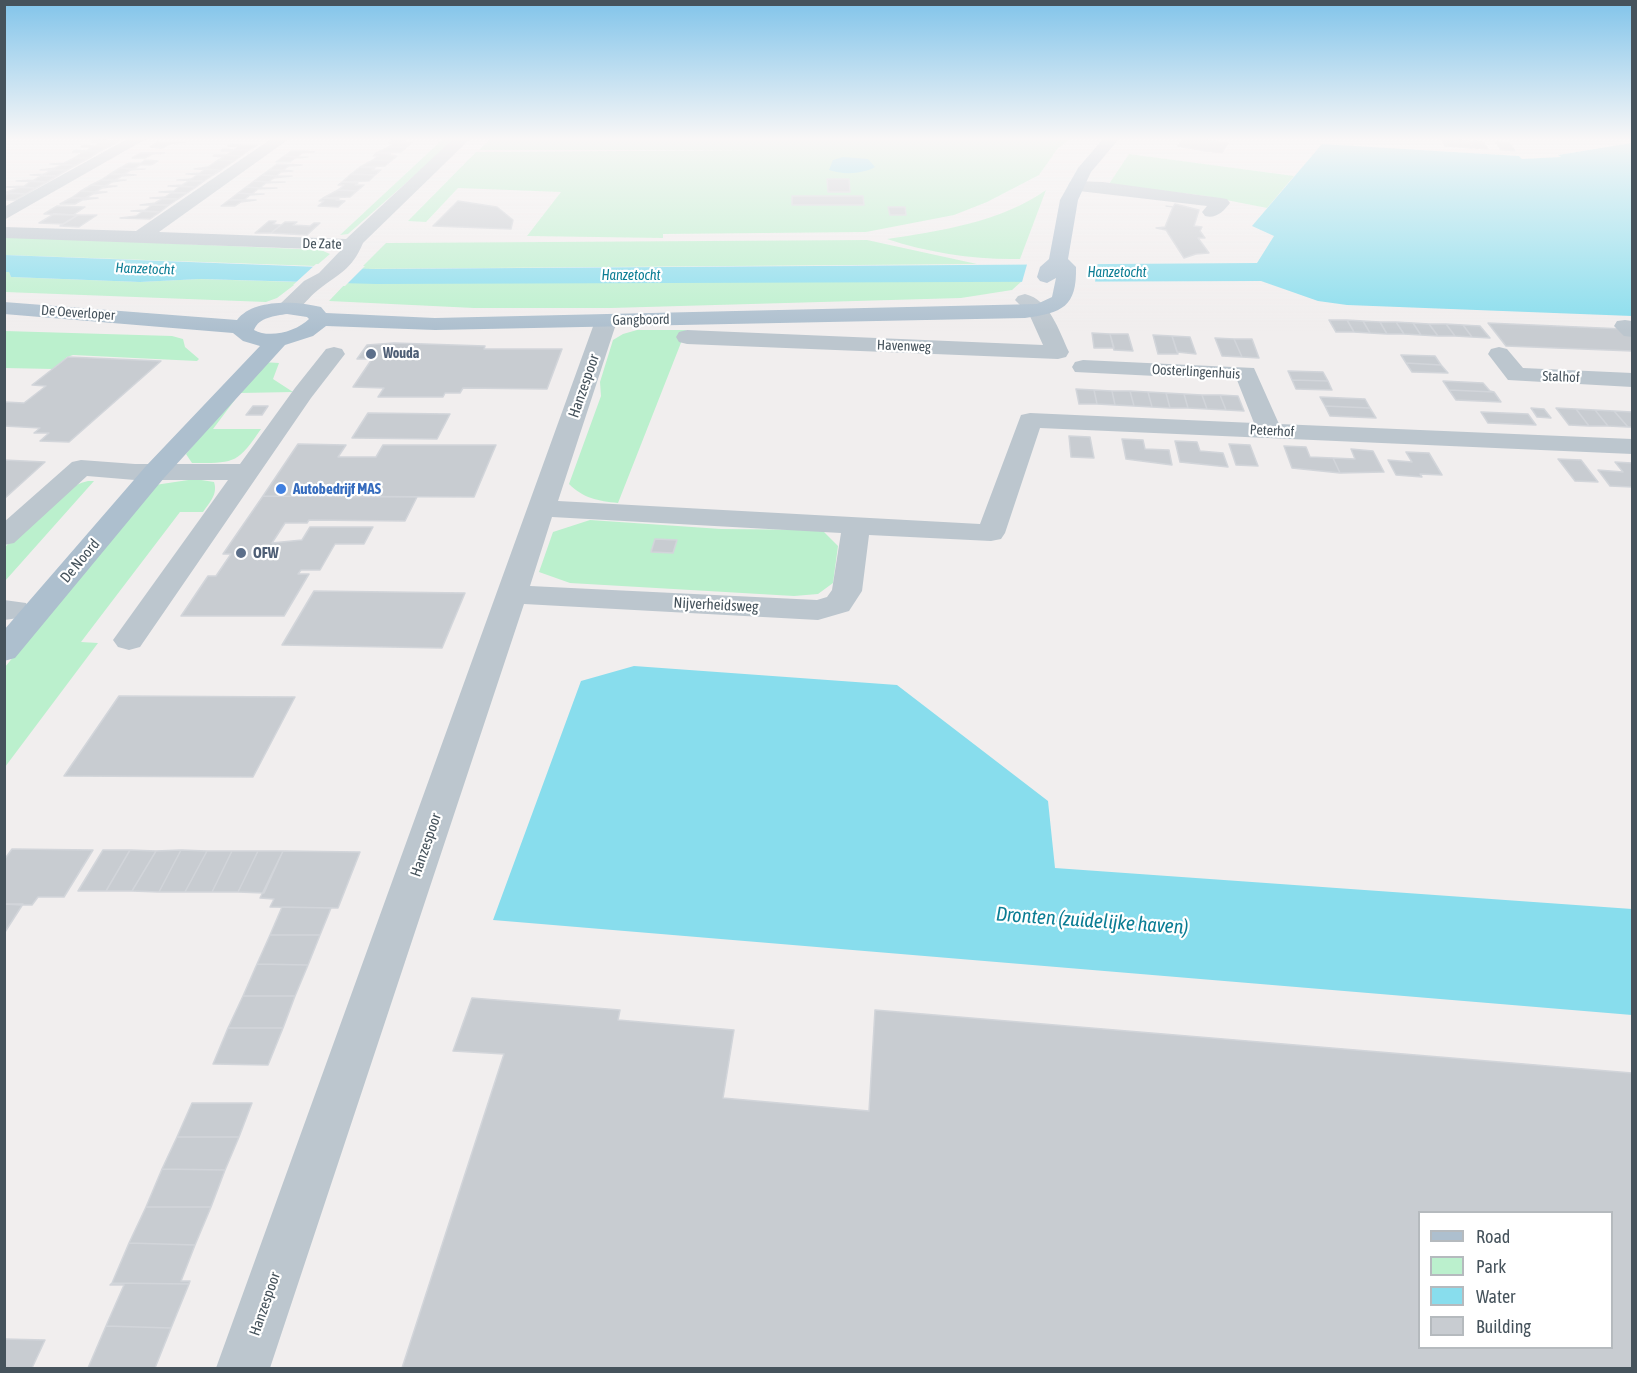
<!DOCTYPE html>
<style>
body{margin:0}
#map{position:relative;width:1637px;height:1373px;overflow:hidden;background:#f1eeee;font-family:"Asap Condensed",sans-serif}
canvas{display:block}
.frame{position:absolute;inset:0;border:6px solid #46535c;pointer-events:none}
.legend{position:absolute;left:1418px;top:1211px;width:195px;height:138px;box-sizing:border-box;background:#fff;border:2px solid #b5babe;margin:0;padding:8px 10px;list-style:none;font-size:18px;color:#46535c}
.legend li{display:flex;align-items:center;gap:12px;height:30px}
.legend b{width:30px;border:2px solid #b5babe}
</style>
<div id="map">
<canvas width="1637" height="1373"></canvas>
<div class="frame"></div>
<ul class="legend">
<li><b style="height:8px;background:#adbfce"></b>Road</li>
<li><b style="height:16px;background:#bbf0cd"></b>Park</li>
<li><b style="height:16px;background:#88dded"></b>Water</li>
<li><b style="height:16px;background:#c8ccd1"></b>Building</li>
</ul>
</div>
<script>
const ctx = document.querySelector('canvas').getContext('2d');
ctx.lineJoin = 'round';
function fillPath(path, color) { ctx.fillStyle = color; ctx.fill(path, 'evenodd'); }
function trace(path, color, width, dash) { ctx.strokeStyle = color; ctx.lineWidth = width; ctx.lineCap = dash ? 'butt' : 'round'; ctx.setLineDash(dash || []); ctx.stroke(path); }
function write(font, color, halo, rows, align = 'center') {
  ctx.font = font + ' "Asap Condensed",sans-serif'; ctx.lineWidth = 4.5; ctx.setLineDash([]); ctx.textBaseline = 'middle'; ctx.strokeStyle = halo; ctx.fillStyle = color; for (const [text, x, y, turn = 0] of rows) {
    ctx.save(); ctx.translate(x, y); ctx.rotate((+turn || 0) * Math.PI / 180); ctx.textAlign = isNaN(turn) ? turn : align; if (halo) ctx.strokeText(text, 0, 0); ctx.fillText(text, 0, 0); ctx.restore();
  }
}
fillPath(new Path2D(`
 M 443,139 L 456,139 L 348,234 L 340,235 Z
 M 490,139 L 1071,139 L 1058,148 L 1039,175 L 987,202 L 954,215 L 866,232 L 663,234 L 663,238 L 527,236 L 561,192 L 458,188 L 426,222 L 408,221 L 476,152 L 765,150 L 479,150 Z
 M 1129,154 L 1294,176 L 1267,208 L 1206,196 L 1109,184 Z
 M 1046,190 L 1020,259 C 976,260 929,253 887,239 C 940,231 1001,222 1046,190 Z
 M 5,236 L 321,250 L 330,254 L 316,266 L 5,255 Z
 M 867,240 L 977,264 L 360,269 L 386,243 Z
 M 5,272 L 9,272 L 11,277 L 140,282 L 199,279 L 298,282 L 277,298 L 266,302 L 5,292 Z
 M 1022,281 L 1012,290 L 961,298 L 611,308 L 474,308 L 329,301 L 346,283 Z
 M 637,330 L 686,330 L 618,503 C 598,501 583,498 569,484 L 601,396 L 600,382 L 613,340 L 623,334 Z
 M 5,331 L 172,336 L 183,339 L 185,347 L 199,359 L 197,361 L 73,355 L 67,357 L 53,369 L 5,368 Z
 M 262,362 L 279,363 L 273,379 L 293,392 L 240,393 L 213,429 L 261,429 C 237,464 235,463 192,463 L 186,454 Z
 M 195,479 L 214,482 C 218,494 210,502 203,512 L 180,512 L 81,642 L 98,643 L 5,767 L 5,667 L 155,485 Z
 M 88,481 L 94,481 L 5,581 L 5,547 C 29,523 54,489 88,481 Z
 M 590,520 L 721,529 L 822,530 L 838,546 L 833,583 L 818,594 L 794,596 L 570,583 L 539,572 L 553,532 Z`), '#bbf0cd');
fillPath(new Path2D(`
 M 1632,143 L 1632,316 L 1347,305 L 1318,301 L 1261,281 L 376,284 L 200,279 L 140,282 L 11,277 L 9,272 L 5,272 L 5,255 L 373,269 L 1257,263 L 1274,236 L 1252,226 L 1322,144 L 1519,156 L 1522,159 L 1561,157 L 1558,155 Z
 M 843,157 L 868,159 L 875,167 C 863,174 843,175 829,170 L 833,160 Z
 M 634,666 L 897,685 L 1048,801 L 1055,868 L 1632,909 L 1632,1015 L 493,920 L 581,681 Z`), '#88dded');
fillPath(new Path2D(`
 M 1028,261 L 1098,261 L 1095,282 L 1022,282 Z
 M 316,264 L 365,266 L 345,286 L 293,285 Z`), '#f1eeee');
const building = new Path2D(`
 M 1184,139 L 1195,139 L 1228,143 L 1222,153 L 1205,151 L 1178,146 Z
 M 1441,139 L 1454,140 L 1459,147 L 1445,146 Z
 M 93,140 L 119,141 L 110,146 L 95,146 L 101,142 L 91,142 Z
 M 392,140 L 406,140 L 404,142 L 412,142 L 407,147 L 389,147 L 394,143 L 389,143 Z
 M 1455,140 L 1468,141 L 1473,148 L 1459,147 Z
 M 1470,141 L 1483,142 L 1488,149 L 1475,148 Z
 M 158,142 L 186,142 L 169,144 L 163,148 L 150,147 Z
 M 1496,142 L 1509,143 L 1515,151 L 1501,150 Z
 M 231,144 L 241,145 L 257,145 L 249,150 L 234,150 L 239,146 L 228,146 Z
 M 84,145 L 95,146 L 110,146 L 100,151 L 86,151 L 92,147 L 81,147 Z
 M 389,147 L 407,147 L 401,152 L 376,153 Z
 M 223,149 L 234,150 L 249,150 L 241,156 L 226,155 L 232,151 L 221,151 Z
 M 75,150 L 86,151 L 100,151 L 89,158 L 74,158 L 83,152 L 72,152 Z
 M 291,151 L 304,151 L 315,152 L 302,153 L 297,157 L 284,156 Z
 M 141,153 L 165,153 L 152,154 L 145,158 L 132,158 Z
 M 376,153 L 391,154 L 389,155 L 397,156 L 391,161 L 373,160 L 378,156 L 373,156 Z
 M 215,155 L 226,155 L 241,156 L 234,161 L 218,160 L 224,157 L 213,156 Z
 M 284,156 L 297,157 L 308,157 L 295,158 L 290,162 L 276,162 Z
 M 74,158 L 89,158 L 76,165 L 50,164 L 64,163 Z
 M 145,160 L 158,161 L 151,165 L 140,165 L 133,169 L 120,168 L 129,163 L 141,163 Z
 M 218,160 L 234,161 L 221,170 L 194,169 L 208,167 Z
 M 373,160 L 391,161 L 385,166 L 360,167 Z
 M 277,164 L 302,165 L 289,166 L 283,170 L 269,170 Z
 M 61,165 L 76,165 L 67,170 L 40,170 L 55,168 Z
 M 360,167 L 375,168 L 372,170 L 381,170 L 375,175 L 351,174 Z
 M 120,168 L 133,169 L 145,169 L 131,170 L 124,174 L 110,174 Z
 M 205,169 L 221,170 L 213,175 L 186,174 L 200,173 Z
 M 52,170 L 67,170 L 57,176 L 30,175 L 44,174 Z
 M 269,170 L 283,170 L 293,171 L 281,172 L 276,176 L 262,175 Z
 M 110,174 L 124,174 L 136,175 L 122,176 L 115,180 L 101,180 Z
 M 351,174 L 375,175 L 369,181 L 342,182 Z
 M 197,175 L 213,175 L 204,181 L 177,180 L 191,179 Z
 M 262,175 L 276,176 L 292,176 L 274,178 L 268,182 L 254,181 Z
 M 41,176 L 57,176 L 47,182 L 16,181 L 34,180 Z
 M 827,179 L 849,179 L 850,192 L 828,192 Z
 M 101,180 L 126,180 L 112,182 L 105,186 L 91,185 Z
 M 31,181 L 47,182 L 36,188 L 4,187 L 24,186 Z
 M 189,181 L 204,181 L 196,187 L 168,186 L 182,185 Z
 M 254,181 L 268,182 L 285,182 L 266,183 L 260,188 L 246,187 Z
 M 342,182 L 358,183 L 355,185 L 364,185 L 357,191 L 338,190 L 344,185 L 338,185 Z
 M 91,185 L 105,186 L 117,186 L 102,188 L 95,192 L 81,191 Z
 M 180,186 L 196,187 L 187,193 L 159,192 L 174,191 Z
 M 21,187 L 36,188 L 26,194 L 4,193 Z
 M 246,187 L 260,188 L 277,188 L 258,189 L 252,194 L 238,193 Z
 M 338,190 L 357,191 L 350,197 L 323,198 Z
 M 81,191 L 95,192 L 107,192 L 93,194 L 85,198 L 71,198 Z
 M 10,193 L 26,194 L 15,200 L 4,200 L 4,196 Z
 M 171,193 L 187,193 L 178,199 L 150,198 L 165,197 Z
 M 238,193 L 252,194 L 264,194 L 250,195 L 244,200 L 229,200 Z
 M 792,196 L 863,196 L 864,205 L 792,205 Z
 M 71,198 L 98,198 L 82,200 L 75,204 L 60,204 Z
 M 323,198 L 339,199 L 336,200 L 345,201 L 338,207 L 318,206 L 324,201 L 319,201 Z
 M 162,199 L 178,199 L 169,205 L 140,205 L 155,203 Z
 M 229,200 L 256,200 L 241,202 L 235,206 L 221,206 Z
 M 458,201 L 497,207 L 513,220 L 511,229 L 433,226 Z
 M 1175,204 L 1199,210 L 1194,226 L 1202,227 L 1200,231 L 1205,238 L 1198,238 L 1209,253 L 1196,254 L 1184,258 L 1166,230 L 1156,228 L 1165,227 L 1173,207 L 1166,206 L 1173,207 Z
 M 152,205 L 169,205 L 160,212 L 131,211 L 145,210 Z
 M 57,206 L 85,207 L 73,215 L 44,214 Z
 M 888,207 L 905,207 L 906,215 L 890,215 Z
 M 143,211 L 160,212 L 150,219 L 120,218 L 136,216 Z
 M 54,214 L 78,215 L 63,224 L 39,223 Z
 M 78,215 L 97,215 L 79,227 L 60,226 Z
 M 269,221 L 276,221 L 273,224 L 281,225 L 271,233 L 255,233 Z
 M 285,222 L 297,222 L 293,225 L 310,226 L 314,223 L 320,223 L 307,235 L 271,233 Z
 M 1329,320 L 1347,320 L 1354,332 L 1336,332 Z
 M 1347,320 L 1363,321 L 1370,333 L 1354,332 Z
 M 1363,321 L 1380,322 L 1387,334 L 1370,333 Z
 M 1380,322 L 1396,322 L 1404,334 L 1387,334 Z
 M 1396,322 L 1413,323 L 1421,335 L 1404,334 Z
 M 1413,323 L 1429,324 L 1438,336 L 1421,335 Z
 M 1488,323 L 1624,329 L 1632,337 L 1632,351 L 1506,346 Z
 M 1429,324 L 1446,324 L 1455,336 L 1438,336 Z
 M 1446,324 L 1463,325 L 1472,337 L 1455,336 Z
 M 1463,325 L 1480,326 L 1490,338 L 1472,337 Z
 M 1092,333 L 1110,334 L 1114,348 L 1094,348 Z
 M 1110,334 L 1128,334 L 1133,351 L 1114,350 Z
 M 1153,335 L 1172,336 L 1178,354 L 1158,354 Z
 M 1172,336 L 1190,337 L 1196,354 L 1177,352 Z
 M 1215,338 L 1234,339 L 1242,357 L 1222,356 Z
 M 1234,339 L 1252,339 L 1259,358 L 1242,357 Z
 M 394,343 L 485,346 L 484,349 L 562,349 L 547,389 L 463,388 L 460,393 L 445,393 L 443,397 L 378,397 L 384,388 L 353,387 L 372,359 L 357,359 L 367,345 Z
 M 1401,355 L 1435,356 L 1441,365 L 1406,363 Z
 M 68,357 L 161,361 L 69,442 L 40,441 L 49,433 L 34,433 L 40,428 L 4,426 L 4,402 L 24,403 L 46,386 L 32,385 Z
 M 1406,363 L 1441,365 L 1448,373 L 1412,372 Z
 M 1288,371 L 1323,372 L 1328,381 L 1292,380 Z
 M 1292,380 L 1328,381 L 1332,390 L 1296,389 Z
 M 1443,381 L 1483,383 L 1490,391 L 1494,392 L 1449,390 Z
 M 1076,389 L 1094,390 L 1097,404 L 1079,404 Z
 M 1094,390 L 1112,391 L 1115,405 L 1097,404 Z
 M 1449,390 L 1494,392 L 1501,402 L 1456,400 Z
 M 1112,391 L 1130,391 L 1134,406 L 1115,405 Z
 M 1130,391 L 1148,392 L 1152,407 L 1134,406 Z
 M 1148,392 L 1166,393 L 1170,408 L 1152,407 Z
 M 1166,393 L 1184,394 L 1188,408 L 1170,408 Z
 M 1184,394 L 1202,395 L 1207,409 L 1188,408 Z
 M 1202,395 L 1220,395 L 1226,410 L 1207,409 Z
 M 1220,395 L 1238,396 L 1244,411 L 1226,410 Z
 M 1320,397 L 1365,399 L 1370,408 L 1325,406 Z
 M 253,406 L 268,406 L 262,415 L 246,415 Z
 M 1325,406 L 1370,408 L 1376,418 L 1330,416 Z
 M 1531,408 L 1544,409 L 1551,418 L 1537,417 Z
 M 1556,408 L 1576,409 L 1589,426 L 1569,425 Z
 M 1576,409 L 1595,410 L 1608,426 L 1589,426 Z
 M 1595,410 L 1614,411 L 1628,427 L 1608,426 Z
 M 1614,411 L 1632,412 L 1632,427 L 1628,427 Z
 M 1481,412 L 1528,414 L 1536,425 L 1488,423 Z
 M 368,413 L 450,414 L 437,439 L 352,438 Z
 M 1069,436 L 1090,437 L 1094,458 L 1071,457 Z
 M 1122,439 L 1143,440 L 1145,449 L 1169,450 L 1172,465 L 1126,459 Z
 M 1175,441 L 1197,442 L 1200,451 L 1223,453 L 1228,467 L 1180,462 Z
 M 298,444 L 346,445 L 338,457 L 376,457 L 383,445 L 496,445 L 474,497 L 263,496 Z
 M 1229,444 L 1250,445 L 1258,466 L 1236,465 Z
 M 1284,446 L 1306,447 L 1310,457 L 1333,458 L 1340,473 L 1292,468 Z
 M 1351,449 L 1373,451 L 1384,472 L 1340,473 L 1333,458 L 1355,459 Z
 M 1406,452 L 1429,453 L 1442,475 L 1420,474 L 1422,477 L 1396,475 L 1388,460 L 1412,462 Z
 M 1558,459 L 1581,460 L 1598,482 L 1575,481 Z
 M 4,460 L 45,462 L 4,499 Z
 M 1615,462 L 1632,463 L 1632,487 L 1610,486 L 1598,470 L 1623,472 Z
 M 263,496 L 417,497 L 405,521 L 309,520 L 307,523 L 285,523 L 272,543 L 302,540 L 310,527 L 373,527 L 364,544 L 335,544 L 320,570 L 301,570 L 298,574 L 309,574 L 284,616 L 181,616 L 208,576 L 216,576 L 231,554 L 223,554 Z
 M 655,539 L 677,540 L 673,553 L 651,552 Z
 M 314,591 L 465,593 L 442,648 L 282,645 Z
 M 119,696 L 295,697 L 253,777 L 64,776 Z
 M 12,849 L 93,850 L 64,897 L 38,897 L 32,905 L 22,905 L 4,904 L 4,860 Z
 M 103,850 L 130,850 L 106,891 L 78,891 Z
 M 130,850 L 156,851 L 132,891 L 106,891 Z
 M 181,850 L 207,851 L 185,892 L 159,892 Z
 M 181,850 L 159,892 L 132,891 L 156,851 Z
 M 207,851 L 232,851 L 212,892 L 185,892 Z
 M 232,851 L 258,851 L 238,892 L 212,892 Z
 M 258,851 L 283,851 L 264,893 L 238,892 Z
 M 283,851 L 360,852 L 338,908 L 270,907 L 274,899 L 260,898 Z
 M 4,904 L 23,904 L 5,932 L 4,932 Z
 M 282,907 L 331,908 L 320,935 L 270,935 Z
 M 270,935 L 320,935 L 308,965 L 257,964 Z
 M 257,964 L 308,965 L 295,996 L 243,996 Z
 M 243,996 L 295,996 L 283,1028 L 228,1028 Z
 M 472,998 L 620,1010 L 618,1020 L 734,1030 L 723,1098 L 869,1111 L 875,1010 L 1632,1073 L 1632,1368 L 402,1368 L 504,1054 L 453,1051 ZM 1420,1212 L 1612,1212 L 1612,1348 L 1420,1348 Z
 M 228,1028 L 283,1028 L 268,1065 L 213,1064 Z
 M 192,1103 L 252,1103 L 239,1137 L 177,1137 Z
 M 177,1137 L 239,1137 L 225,1170 L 162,1169 Z
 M 162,1169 L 225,1170 L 211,1207 L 146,1207 Z
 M 146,1207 L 211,1207 L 195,1245 L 129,1243 Z
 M 129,1243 L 195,1245 L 181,1281 L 190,1281 L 189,1284 L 112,1283 Z
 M 112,1283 L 189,1284 L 171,1328 L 106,1326 L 124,1285 L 110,1285 Z
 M 106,1326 L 171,1328 L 155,1368 L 88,1368 Z
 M 5,1339 L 45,1340 L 32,1368 L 4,1368 Z`);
fillPath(building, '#c8ccd1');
trace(building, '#d2d5da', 1.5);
fillPath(new Path2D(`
 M 127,139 L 146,139 L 4,220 L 4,207 Z
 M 271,139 L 289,139 L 159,232 L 346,239 L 453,139 L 470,139 L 363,243 C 352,270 338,274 318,290 C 305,300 298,317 280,312 L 277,308 L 280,304 L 304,281 L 319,273 L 341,250 L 4,238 L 4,227 L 136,231 Z
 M 1076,181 L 1103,182 L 1221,198 L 1227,199 L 1230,203 C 1223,212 1216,219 1205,216 L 1202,212 L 1207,206 L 1070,190 L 1068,186 L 1070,182 Z
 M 1025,294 C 1050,300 1059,331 1069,352 L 1066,357 L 1058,359 L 687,344 L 679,342 L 676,337 L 679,332 L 687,330 L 1043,345 L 1029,314 L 1015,300 L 1018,296 Z
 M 606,315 L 614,316 L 617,321 L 558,501 L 980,524 L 1021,415 L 1030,413 L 1254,423 L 1237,380 L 1075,372 L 1072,367 L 1075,362 L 1083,360 L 1254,368 L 1279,424 L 1632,439 L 1632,454 L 1040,428 L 1005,533 L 1001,539 L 991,541 L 869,535 L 862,591 L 849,611 L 818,620 L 524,604 L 270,1368 L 216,1368 L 595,321 L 598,316 ZM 552,517 L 841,533 L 832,590 L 827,597 L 817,600 L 530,586 Z
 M 1625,320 L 1632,321 L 1632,337 L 1624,336 L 1614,326 L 1617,321 Z
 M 334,347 L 342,349 L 345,354 L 311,398 L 140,647 L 129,650 L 118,647 L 113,640 L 228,480 L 135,480 L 87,476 L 14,543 L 4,545 L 4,522 L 72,462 L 81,460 L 135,464 L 240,464 L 295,388 L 326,349 Z
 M 1499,347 L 1507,349 L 1523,368 L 1632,373 L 1632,387 L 1508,380 L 1488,354 L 1491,349 Z
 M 4,600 L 26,603 L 30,610 L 26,617 L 4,620 Z`), '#bcc6ce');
fillPath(new Path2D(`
 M 1103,139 L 1119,139 L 1091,172 L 1078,200 L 1068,259 L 1076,267 C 1077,307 1062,313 1025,318 L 435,330 L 326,326 L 313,336 L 285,345 L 164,478 L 15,658 L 4,661 L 4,630 L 146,466 L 260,346 L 243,341 L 233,333 L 4,314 L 4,302 L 237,320 C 253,298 298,301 321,307 L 326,313 L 435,318 L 1037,304 L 1052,297 L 1056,278 L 1047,283 L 1040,281 L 1037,277 L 1040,267 L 1049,259 L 1060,200 L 1078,168 ZM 287,314 L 307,317 L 309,319 C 297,331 270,339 254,330 C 259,317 275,316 287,314 Z`), '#adbfce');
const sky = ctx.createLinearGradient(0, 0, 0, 331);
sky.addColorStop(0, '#81c4ea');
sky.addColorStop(0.42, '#f9f7f7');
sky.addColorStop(1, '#f9f7f700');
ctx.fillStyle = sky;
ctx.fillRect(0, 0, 1637, 331);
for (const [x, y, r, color] of [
 [371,354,6,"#5c6f8a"],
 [281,489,6,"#3f7fe0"],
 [241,553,6,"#5c6f8a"]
]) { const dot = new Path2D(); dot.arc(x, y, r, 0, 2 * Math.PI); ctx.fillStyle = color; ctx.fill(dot); trace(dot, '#fff', 2); }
write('14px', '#46535c', '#fff', [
 ["De Zate",322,244,1],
 ["De Oeverloper",78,313,4],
 ["Gangboord",641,320,-1],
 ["Havenweg",904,346,2],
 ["Oosterlingenhuis",1196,372,3],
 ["Stalhof",1561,377,2],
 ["Peterhof",1272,431,3]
]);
write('italic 14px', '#0b7d94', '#fff', [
 ["Hanzetocht",145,269,2],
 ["Hanzetocht",1117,273],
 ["Hanzetocht",631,276]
]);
write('bold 14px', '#4e5e75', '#fff', [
 ["Wouda",383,354]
], 'left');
write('15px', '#46535c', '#fff', [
 ["Hanzespoor",584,386,-71],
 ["De Noord",80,561,-50],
 ["Nijverheidsweg",716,605,3],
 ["Hanzespoor",426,845,-71],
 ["Hanzespoor",265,1304,-71]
]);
write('bold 15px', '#366cbe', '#fff', [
 ["Autobedrijf MAS",293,489]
], 'left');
write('bold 15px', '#4e5e75', '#fff', [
 ["OFW",253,553]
], 'left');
write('italic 20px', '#0b7d94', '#fff', [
 ["Dronten (zuidelijke haven)",1092,921,4]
]);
</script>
